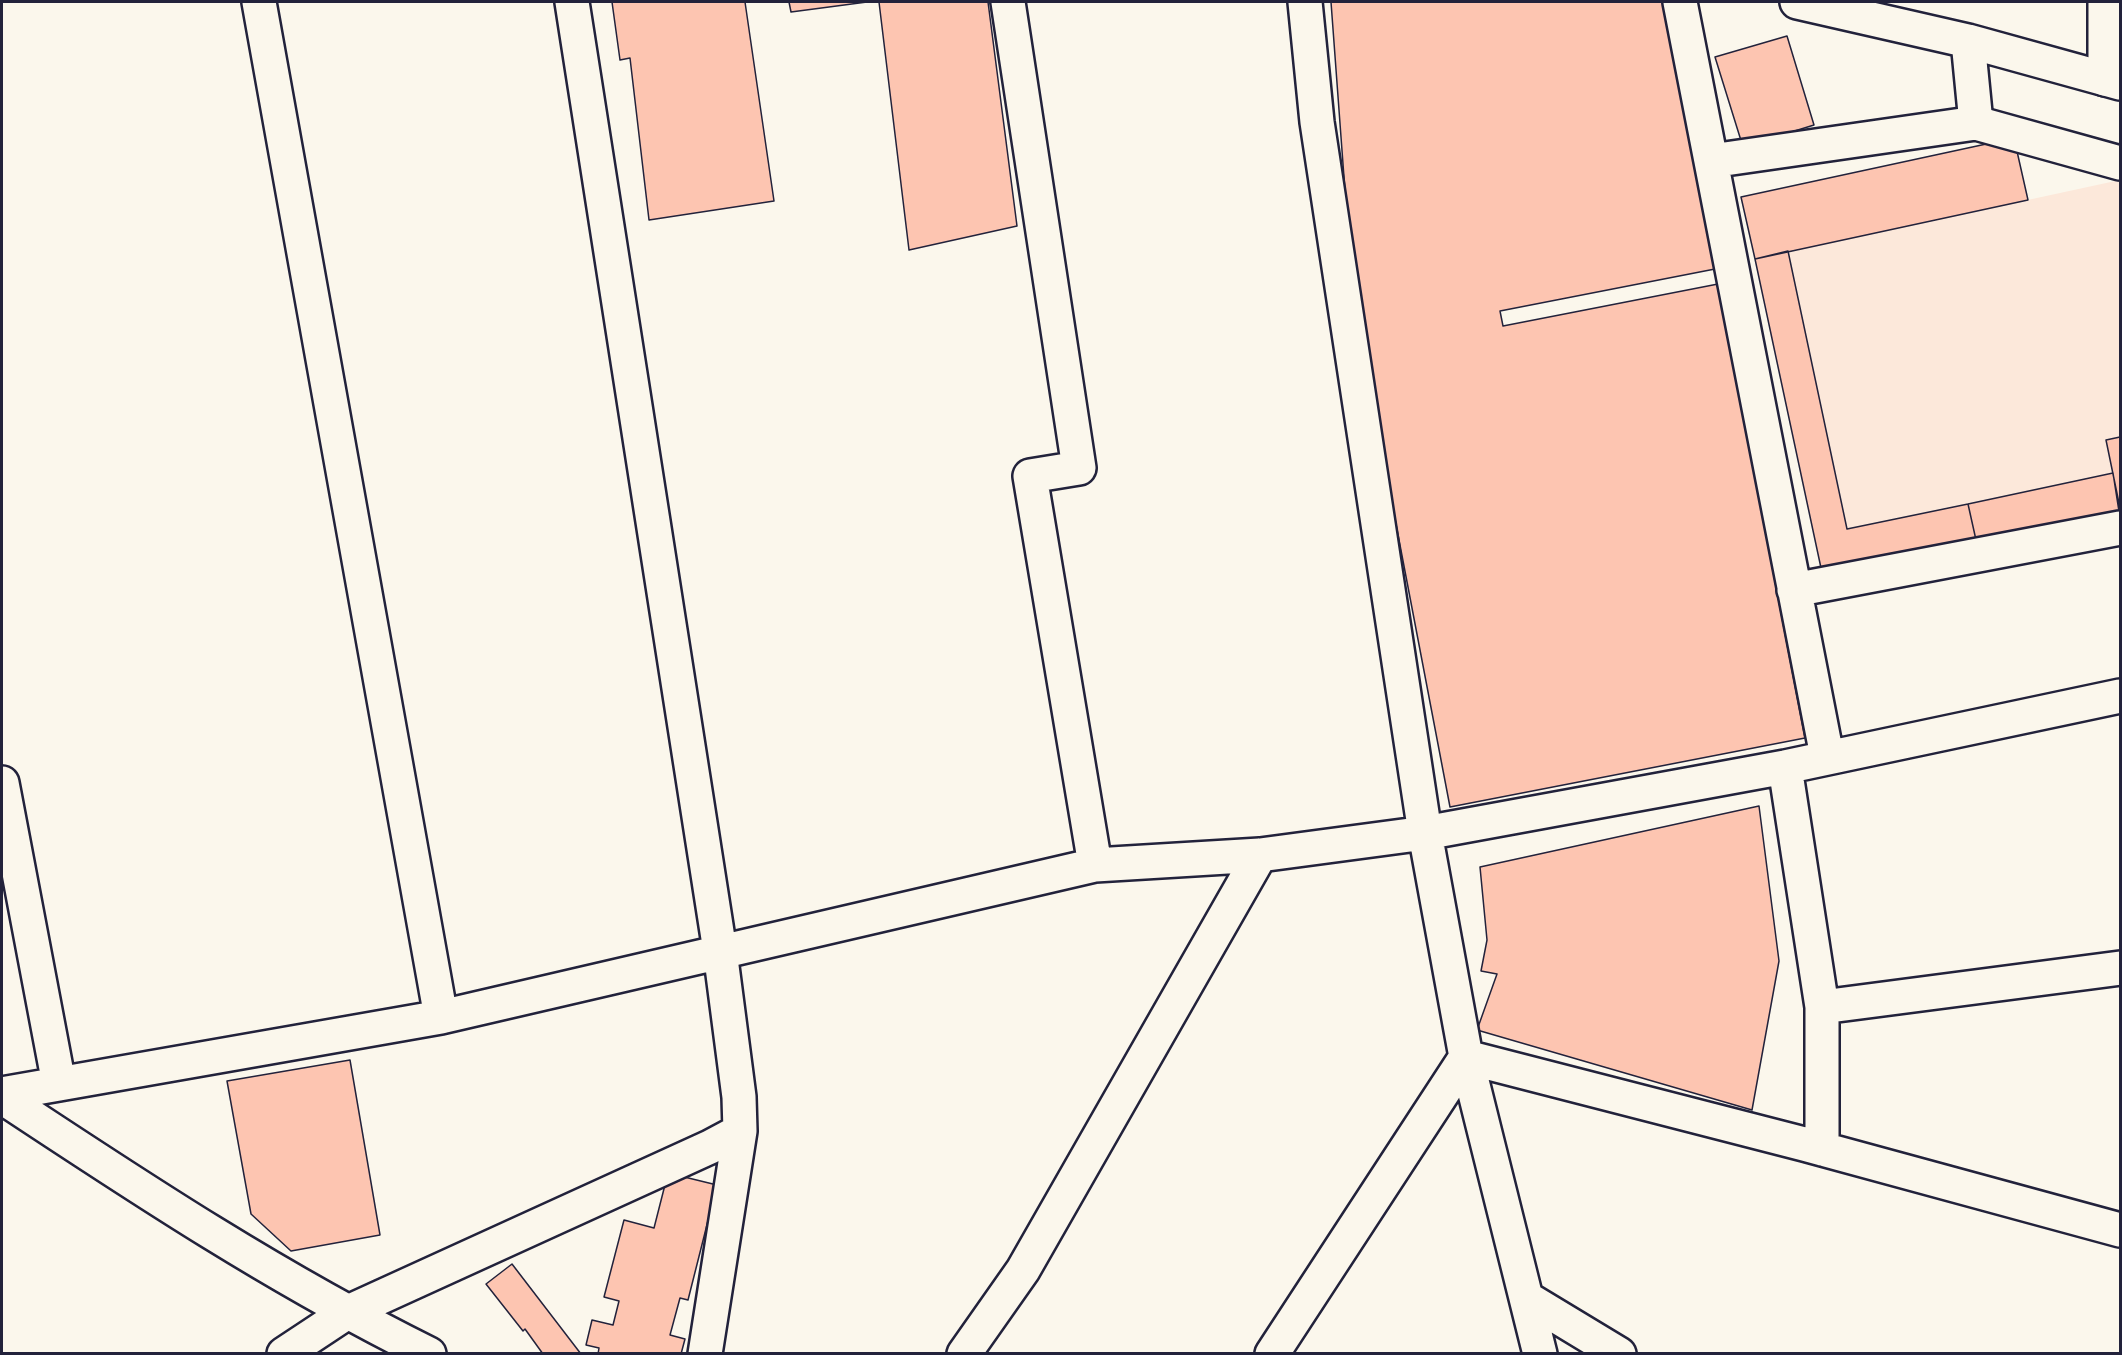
<!DOCTYPE html>
<style>
body{margin:0}
#map{position:relative;width:2122px;height:1355px;overflow:hidden;background:#fbf7ec;font-family:"Architects Daughter",sans-serif}
canvas{display:block}
.frame{position:absolute;inset:0;border:3px solid #22223b;pointer-events:none}
</style>
<div id="map">
<canvas width="2122" height="1355"></canvas>
<div class="frame"></div>
</div>
<script>
const ctx = document.querySelector('canvas').getContext('2d');
ctx.lineJoin = 'round';
function fillPath(path, color) { ctx.fillStyle = color; ctx.fill(path, 'evenodd'); }
function trace(path, color, width, dash) { ctx.strokeStyle = color; ctx.lineWidth = width; ctx.lineCap = dash ? 'butt' : 'round'; ctx.setLineDash(dash || []); ctx.stroke(path); }
fillPath(new Path2D(`
 M 2120,180 L 2120,518 L 1824,582 L 1755,259 Z`), '#fce8da');
const building = new Path2D(`
 M 612,2 L 745,2 L 774,201 L 649,220 L 630,58 L 620,60 Z
 M 789,2 L 867,2 L 791,12 Z
 M 879,2 L 988,2 L 1017,226 L 909,250 Z
 M 1331,2 L 1664,2 L 1715,269 L 1500,311 L 1503,326 L 1718,284 L 1805,738 L 1450,807 L 1353,299 Z
 M 1787,36 L 1814,125 L 1743,147 L 1715,57 Z
 M 2014,138 L 2028,200 L 1755,259 L 1741,197 Z
 M 1788,251 L 1847,529 L 1968,504 L 1978,549 L 1824,582 L 1755,259 Z
 M 2120,437 L 2120,508 L 2106,440 Z
 M 2113,473 L 2120,518 L 1978,549 L 1968,504 Z
 M 1759,806 L 1779,961 L 1752,1110 L 1477,1030 L 1497,974 L 1481,971 L 1487,940 L 1480,867 Z
 M 350,1060 L 380,1235 L 291,1251 L 251,1214 L 227,1081 Z
 M 668,1173 L 717,1185 L 688,1300 L 680,1298 L 670,1335 L 685,1339 L 681,1354 L 598,1354 L 599,1348 L 586,1345 L 592,1320 L 613,1325 L 619,1301 L 604,1297 L 624,1220 L 654,1228 Z
 M 512,1264 L 581,1354 L 543,1354 L 525,1329 L 523,1331 L 486,1284 Z`);
fillPath(building, '#fdc5b1');
trace(building, '#22223b', 1.5);
const minor = new Path2D(`
 M 259,2 L 441,1017
 M 1008,2 L 1079,468 L 1030,476 L 1095,865
 M 1305,2 L 1317,122 L 1425,833 L 1466,1057 L 1540,1354
 M 1680,2 L 1827,756
 M 2105,79 L 2105,2
 M 1711,161 L 1976,123 L 2120,163
 M 1794,590 L 2120,528
 M 1785,767 L 1822,1007 L 1822,1149
 M 2,783 L 59,1084
 M 1822,1007 L 2120,968
 M 2,1094 L 441,1017 L 1095,865 L 1260,855 L 1425,833 L 1785,767 L 2120,696
 M 2,1097 C 141,1189 279,1280 429,1354
 M 1528,1299 L 1619,1354
 M 284,1354 L 346,1313 L 710,1147 L 740,1131 L 739,1097 L 720,951 L 572,2
 M 705,1354 L 740,1131
 M 964,1354 L 1023,1270 L 1260,855
 M 1272,1354 L 1466,1057 L 1804,1144 L 2120,1230`);
const tertiary = new Path2D(`
 M 1797,2 L 1968,41 L 2120,83
 M 1968,41 L 1976,123`);
trace(minor, '#22223b', 38);
trace(tertiary, '#22223b', 38);
trace(minor, '#fbf7ec', 33);
trace(tertiary, '#fbf7ec', 33);
</script>
